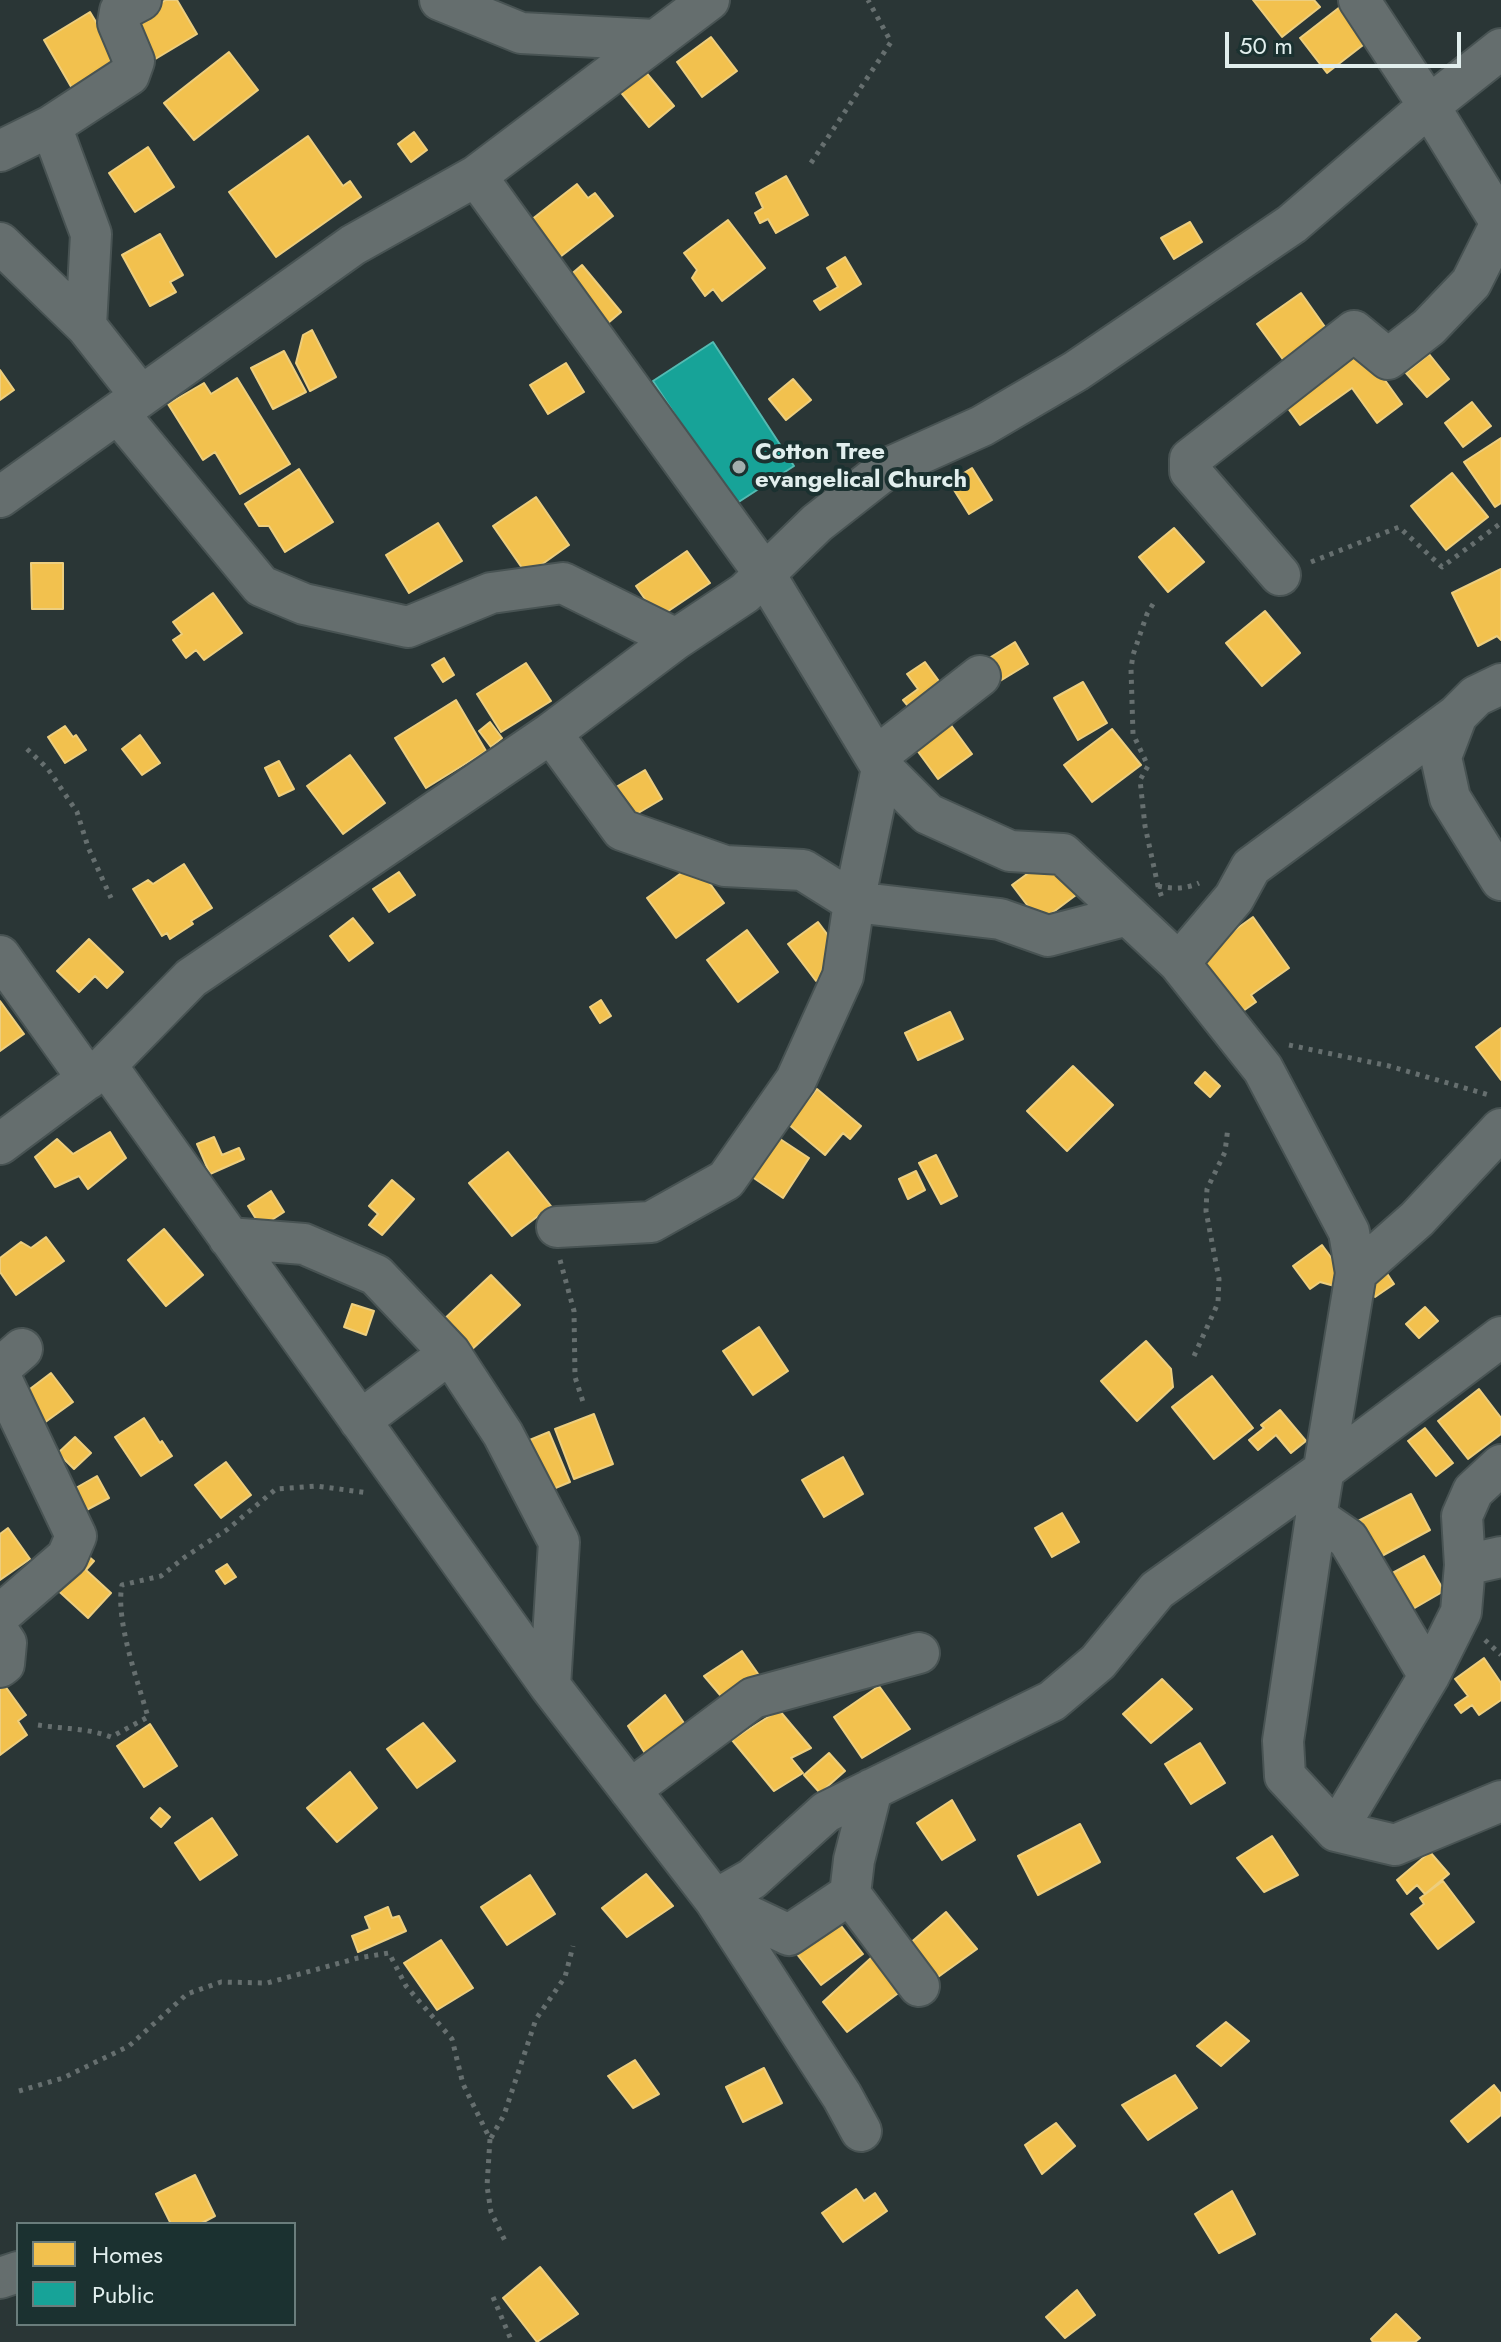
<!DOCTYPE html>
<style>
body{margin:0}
#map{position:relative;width:1501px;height:2342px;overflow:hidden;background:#2a3636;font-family:Jost,sans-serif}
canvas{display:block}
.legend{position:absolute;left:16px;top:2222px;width:280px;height:104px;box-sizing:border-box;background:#1b3130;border:2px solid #6a7d7c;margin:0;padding:10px 14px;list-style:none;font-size:24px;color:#e1eeed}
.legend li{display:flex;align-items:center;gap:16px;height:40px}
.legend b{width:40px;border:2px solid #6a7d7c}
.scale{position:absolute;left:1225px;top:32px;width:236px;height:36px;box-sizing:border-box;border:4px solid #e1eeed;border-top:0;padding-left:10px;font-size:24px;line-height:28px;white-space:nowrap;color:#e1eeed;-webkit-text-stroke:6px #1b3130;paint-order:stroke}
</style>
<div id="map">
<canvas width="1501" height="2342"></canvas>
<ul class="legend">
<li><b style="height:22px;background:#f2c14e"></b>Homes</li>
<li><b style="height:22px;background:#17a398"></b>Public</li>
</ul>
<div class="scale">50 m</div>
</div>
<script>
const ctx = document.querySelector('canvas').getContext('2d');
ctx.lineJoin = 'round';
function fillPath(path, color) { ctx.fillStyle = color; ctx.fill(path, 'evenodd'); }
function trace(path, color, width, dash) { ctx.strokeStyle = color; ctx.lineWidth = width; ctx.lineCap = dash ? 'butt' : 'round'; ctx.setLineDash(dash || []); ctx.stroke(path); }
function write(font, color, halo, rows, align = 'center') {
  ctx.font = font + ' Jost,sans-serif'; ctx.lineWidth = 8; ctx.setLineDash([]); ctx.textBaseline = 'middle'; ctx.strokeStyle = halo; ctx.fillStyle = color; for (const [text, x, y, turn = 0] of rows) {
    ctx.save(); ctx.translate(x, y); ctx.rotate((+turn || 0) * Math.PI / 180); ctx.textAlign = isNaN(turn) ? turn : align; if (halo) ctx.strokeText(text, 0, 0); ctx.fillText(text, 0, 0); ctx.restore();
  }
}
const homes = new Path2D(`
 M 166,0 L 177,0 L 197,34 L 152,61 L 129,22 Z
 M 1253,0 L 1314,0 L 1320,7 L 1282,37 Z
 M 1349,0 L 1376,35 L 1327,73 L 1300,38 Z
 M 90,12 L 120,62 L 73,90 L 44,40 Z
 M 711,37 L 737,71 L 702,97 L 677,62 Z
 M 229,52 L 258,90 L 194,140 L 164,103 Z
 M 644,70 L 674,106 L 649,127 L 619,90 Z
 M 414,132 L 427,150 L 411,162 L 398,144 Z
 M 308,136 L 343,186 L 350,181 L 361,197 L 276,257 L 229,192 Z
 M 148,147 L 174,187 L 135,212 L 109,173 Z
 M 786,176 L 808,215 L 776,233 L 768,219 L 760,223 L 755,213 L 763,208 L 756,193 Z
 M 577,184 L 588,198 L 595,193 L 613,216 L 560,257 L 531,220 Z
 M 728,220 L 765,268 L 722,301 L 713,289 L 705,296 L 692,278 L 697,270 L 684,253 Z
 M 1190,222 L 1202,242 L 1174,259 L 1161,238 Z
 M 160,234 L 183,275 L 170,282 L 176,292 L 150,306 L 122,255 Z
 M 845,257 L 861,284 L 820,310 L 814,301 L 838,287 L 827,268 Z
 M 582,265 L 621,312 L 601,329 L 562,282 Z
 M 1301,293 L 1330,334 L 1287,365 L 1257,324 Z
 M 312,330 L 336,377 L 310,391 L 296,363 L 303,335 Z
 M 1359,344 L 1402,404 L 1377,423 L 1352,388 L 1300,425 L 1282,400 Z
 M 284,351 L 306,392 L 273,409 L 251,368 Z
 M 1429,354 L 1449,379 L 1427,397 L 1406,373 Z
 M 566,363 L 584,392 L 548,414 L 530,385 Z
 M 0,370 L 14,390 L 0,400 Z
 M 237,378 L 290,464 L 240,494 L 215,452 L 203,460 L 168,404 L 204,383 L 211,394 Z
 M 793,379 L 811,400 L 786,420 L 769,399 Z
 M 1472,402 L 1491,426 L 1463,447 L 1445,423 Z
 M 1501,438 L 1501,503 L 1495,507 L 1464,462 Z
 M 972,468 L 992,500 L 969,514 L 949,482 Z
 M 299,469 L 333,522 L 285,552 L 269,526 L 259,526 L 245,504 Z
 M 1452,473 L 1488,517 L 1446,550 L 1411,506 Z
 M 536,497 L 569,545 L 541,565 L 549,576 L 529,578 L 493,526 Z
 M 438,523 L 462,561 L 409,593 L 386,555 Z
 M 1174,528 L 1204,562 L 1168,592 L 1139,557 Z
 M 687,551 L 710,583 L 658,618 L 636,586 Z
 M 31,563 L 63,563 L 63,609 L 32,609 Z
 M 1501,569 L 1501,640 L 1497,636 L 1478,646 L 1452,593 Z
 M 213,593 L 242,633 L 204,660 L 196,650 L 186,658 L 173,640 L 182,634 L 173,622 Z
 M 1265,611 L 1300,653 L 1262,686 L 1226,643 Z
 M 1015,642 L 1028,664 L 1000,681 L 986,660 Z
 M 444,658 L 454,675 L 443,682 L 432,665 Z
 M 925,662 L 944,688 L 912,711 L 903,700 L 918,689 L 907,674 Z
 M 526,663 L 551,701 L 501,732 L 477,694 Z
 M 1083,682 L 1107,723 L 1078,740 L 1054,698 Z
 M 456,700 L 486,751 L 426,788 L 395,738 Z
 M 945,717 L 972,754 L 938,779 L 911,742 Z
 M 490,722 L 502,738 L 491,747 L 479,731 Z
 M 65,726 L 73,737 L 76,735 L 86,750 L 65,763 L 48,737 Z
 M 1112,729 L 1141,765 L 1092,802 L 1064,765 Z
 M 140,735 L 160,763 L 142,775 L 122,749 Z
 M 350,755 L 385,803 L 343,834 L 307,786 Z
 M 279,761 L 294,789 L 279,796 L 265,768 Z
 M 645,770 L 662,799 L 628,819 L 611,790 Z
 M 1049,858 L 1076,895 L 1040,922 L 1012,885 Z
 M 695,863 L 724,903 L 676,938 L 647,898 Z
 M 184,864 L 212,908 L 191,921 L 193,924 L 170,939 L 167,933 L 162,936 L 133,889 L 148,880 L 153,884 Z
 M 399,872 L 415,895 L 389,912 L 373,889 Z
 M 1253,917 L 1289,968 L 1251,995 L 1256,1002 L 1233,1018 L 1193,960 Z
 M 353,918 L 373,943 L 349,961 L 330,936 Z
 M 818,922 L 845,958 L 816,981 L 788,944 Z
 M 747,930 L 778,972 L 738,1002 L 707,960 Z
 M 89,939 L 123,972 L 107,988 L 95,976 L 79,992 L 57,971 Z
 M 601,1000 L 611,1016 L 600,1023 L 590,1007 Z
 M 0,1001 L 24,1034 L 0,1051 Z
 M 950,1012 L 963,1039 L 918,1060 L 905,1033 Z
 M 1501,1028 L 1501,1080 L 1476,1047 Z
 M 1073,1066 L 1113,1105 L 1067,1151 L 1027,1111 Z
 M 1205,1072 L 1220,1086 L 1210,1097 L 1195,1083 Z
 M 817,1089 L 861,1126 L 850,1139 L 843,1133 L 825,1155 L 788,1124 Z
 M 110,1132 L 126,1158 L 88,1189 L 79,1176 L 55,1187 L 35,1157 L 57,1139 L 73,1154 Z
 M 771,1133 L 809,1158 L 783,1198 L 745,1172 Z
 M 214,1137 L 222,1155 L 239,1148 L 244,1159 L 210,1174 L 197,1144 Z
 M 508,1152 L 551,1206 L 512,1236 L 469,1183 Z
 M 936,1155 L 957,1196 L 941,1204 L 919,1163 Z
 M 916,1171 L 925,1190 L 908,1199 L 899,1179 Z
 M 392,1180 L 414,1199 L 382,1235 L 369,1225 L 378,1214 L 369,1206 Z
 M 271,1191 L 284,1212 L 261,1227 L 248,1206 Z
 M 164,1229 L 203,1275 L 166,1306 L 128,1260 Z
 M 46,1237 L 64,1261 L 16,1295 L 0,1272 L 0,1258 L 21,1242 L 31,1248 Z
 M 1322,1245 L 1346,1278 L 1338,1287 L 1320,1282 L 1310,1289 L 1293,1266 Z
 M 1380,1263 L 1394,1284 L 1375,1297 L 1360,1276 Z
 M 491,1275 L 520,1305 L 468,1353 L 440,1323 Z
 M 352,1304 L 374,1311 L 366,1335 L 344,1327 Z
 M 1425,1307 L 1438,1321 L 1419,1338 L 1406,1324 Z
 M 759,1327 L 788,1371 L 753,1395 L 723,1351 Z
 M 1146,1341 L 1171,1369 L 1173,1387 L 1137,1421 L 1101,1381 Z
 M 51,1373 L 73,1402 L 44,1423 L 22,1395 Z
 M 1212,1376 L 1253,1428 L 1214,1459 L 1172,1407 Z
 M 1479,1389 L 1501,1418 L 1501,1434 L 1468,1459 L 1438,1421 Z
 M 1280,1410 L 1306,1441 L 1291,1453 L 1276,1435 L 1258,1450 L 1249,1440 L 1264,1428 L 1261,1425 Z
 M 594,1414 L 613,1464 L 574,1479 L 555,1429 Z
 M 144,1418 L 160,1443 L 162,1441 L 172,1456 L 141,1476 L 115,1437 Z
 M 1425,1428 L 1453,1463 L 1436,1476 L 1408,1441 Z
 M 549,1432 L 570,1482 L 541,1494 L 520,1444 Z
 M 75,1437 L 91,1453 L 74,1469 L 58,1453 Z
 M 843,1457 L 863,1494 L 824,1517 L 802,1480 Z
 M 226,1462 L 251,1495 L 221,1518 L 195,1485 Z
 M 97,1476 L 109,1498 L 79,1514 L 67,1493 Z
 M 1411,1494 L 1430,1530 L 1378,1558 L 1358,1521 Z
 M 1062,1513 L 1079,1542 L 1052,1557 L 1035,1528 Z
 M 8,1528 L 30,1559 L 0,1580 L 0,1534 Z
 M 88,1556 L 94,1561 L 86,1570 L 111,1593 L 88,1618 L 52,1585 Z
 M 1424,1556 L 1444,1591 L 1406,1613 L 1385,1577 Z
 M 227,1564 L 236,1577 L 225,1584 L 216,1571 Z
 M 742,1651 L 761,1678 L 726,1702 L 704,1676 Z
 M 1484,1658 L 1501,1683 L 1501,1700 L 1479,1715 L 1472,1705 L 1461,1713 L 1455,1705 L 1468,1696 L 1455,1679 Z
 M 0,1679 L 26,1715 L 18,1721 L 27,1735 L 0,1755 Z
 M 1162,1679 L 1192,1709 L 1151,1743 L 1123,1714 Z
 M 879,1686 L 910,1729 L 862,1758 L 834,1717 Z
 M 665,1695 L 688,1729 L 648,1758 L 628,1726 Z
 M 779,1710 L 811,1748 L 791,1758 L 803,1773 L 774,1791 L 732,1740 Z
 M 423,1723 L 455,1761 L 417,1788 L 387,1749 Z
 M 150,1724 L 177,1766 L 144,1787 L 117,1746 Z
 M 1200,1743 L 1225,1783 L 1191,1804 L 1165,1764 Z
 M 829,1753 L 845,1771 L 820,1793 L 804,1775 Z
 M 350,1772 L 377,1808 L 337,1842 L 307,1808 Z
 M 952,1800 L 975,1840 L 942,1860 L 917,1823 Z
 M 160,1808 L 170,1817 L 161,1827 L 151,1818 Z
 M 212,1818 L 237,1855 L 200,1880 L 175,1843 Z
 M 1080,1824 L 1100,1862 L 1038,1895 L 1018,1856 Z
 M 1272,1836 L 1298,1875 L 1264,1892 L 1237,1858 Z
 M 1430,1852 L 1449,1874 L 1425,1894 L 1417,1885 L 1407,1894 L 1397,1880 Z
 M 646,1874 L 673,1906 L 627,1937 L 602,1908 Z
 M 530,1875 L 555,1914 L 507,1945 L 481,1907 Z
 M 1443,1881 L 1474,1922 L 1438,1949 L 1411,1914 L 1424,1904 L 1420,1898 Z
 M 388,1907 L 392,1918 L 399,1916 L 406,1931 L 358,1952 L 352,1936 L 370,1929 L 365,1917 Z
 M 946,1912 L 977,1949 L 938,1977 L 908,1945 Z
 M 835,1918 L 863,1954 L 821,1985 L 793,1949 Z
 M 441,1940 L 473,1988 L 437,2010 L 404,1963 Z
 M 872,1957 L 901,1991 L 847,2032 L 823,2002 Z
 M 1226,2022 L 1249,2041 L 1221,2066 L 1197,2046 Z
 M 635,2060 L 659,2094 L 633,2108 L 608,2076 Z
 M 764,2068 L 782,2103 L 743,2122 L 726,2087 Z
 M 1175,2075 L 1197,2108 L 1148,2140 L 1122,2105 Z
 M 1494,2085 L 1501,2094 L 1501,2115 L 1468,2142 L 1451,2121 Z
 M 1056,2123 L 1075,2146 L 1042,2174 L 1025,2145 Z
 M 195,2175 L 215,2216 L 200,2224 L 171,2224 L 156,2194 Z
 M 856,2189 L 864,2201 L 875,2193 L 887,2211 L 843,2242 L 822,2213 Z
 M 1232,2191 L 1255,2234 L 1219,2253 L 1195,2214 Z
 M 540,2267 L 578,2314 L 537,2342 L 503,2298 Z
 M 1077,2290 L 1095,2315 L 1065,2338 L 1046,2317 Z
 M 1396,2314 L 1420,2338 L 1415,2342 L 1373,2342 L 1371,2339 Z`);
fillPath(homes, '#f2c14e');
trace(homes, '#edce7e', 2);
const public = new Path2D(`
 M 713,342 L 794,466 L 734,505 L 653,381 Z`);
fillPath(public, '#17a398');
trace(public, '#54bab2', 2);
const minor = new Path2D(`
 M 440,0 L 521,33 L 655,40
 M 1359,0 L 1429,106 L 1501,223
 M 51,126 L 91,234 L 86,326
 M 0,151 L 51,126 L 129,75 L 134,61 L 118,23 L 120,11 L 141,0
 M 476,176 L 764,573 L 882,768 L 928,814 L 1010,851 L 1063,854 L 1179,963 L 1263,1069 L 1349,1232 L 1356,1273 L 1316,1517 L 1283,1741 L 1285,1776 L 1336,1831 L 1395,1845 L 1501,1801
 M 0,243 L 86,326 L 141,396
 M 118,413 L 261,586 L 304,604 L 408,627 L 491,593 L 563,583 L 676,639
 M 0,497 L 353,245 L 476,176 L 709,0
 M 1280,575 L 1190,471 L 1190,459 L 1354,331 L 1388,359 L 1429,327 L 1471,283 L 1501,223
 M 1501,684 L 1476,696 L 1457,715 L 1441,757 L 1450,798 L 1501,880
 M 551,733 L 622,830 L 725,866 L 803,870 L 854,902 L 1000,919 L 1048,936 L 1128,915
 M 876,757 L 980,676
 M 0,956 L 88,1079
 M 1179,963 L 1234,898 L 1251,867 L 1457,715
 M 106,1065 L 550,1686 L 715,1900 L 842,2096 L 861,2131
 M 0,1144 L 106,1065 L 191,978 L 551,733 L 676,639 L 745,593 L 817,523 L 886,469 L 982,426 L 1076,371 L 1292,224 L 1429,106 L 1501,49
 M 557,1227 L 651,1222 L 726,1180 L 796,1080 L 843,976 L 854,902 L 882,768
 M 229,1238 L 304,1244 L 376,1275 L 450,1353 L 503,1434 L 559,1542 L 550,1686
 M 1356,1273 L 1417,1219 L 1501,1129
 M 0,1368 L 22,1349
 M 0,1376 L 76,1536 L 67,1557 L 0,1615
 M 360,1421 L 450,1353
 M 1316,1517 L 1348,1539 L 1429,1676
 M 1465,1565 L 1501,1557
 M 0,1634 L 6,1643 L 4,1664 L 0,1667
 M 872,1789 L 854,1860 L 850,1894 L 919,1986
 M 630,1790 L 753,1698 L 919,1653
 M 1336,1831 L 1429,1676 L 1461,1612 L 1465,1565 L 1462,1516 L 1473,1491 L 1501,1465
 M 715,1900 L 752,1879 L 826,1812 L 1052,1701 L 1098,1662 L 1157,1590 L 1323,1471 L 1501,1337
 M 715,1900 L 789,1935 L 850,1894
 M 0,2278 L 18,2272`);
trace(minor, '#485353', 44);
trace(new Path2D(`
 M 811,163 L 891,42 L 868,0
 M 1311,562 L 1399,527 L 1442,567 L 1501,523
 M 1153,604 L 1147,614 L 1133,655 L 1131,669 L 1133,734 L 1148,766 L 1140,780 L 1145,826 L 1158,886 L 1162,898
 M 27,749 L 48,769 L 77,812 L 88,847 L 111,898
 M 1158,886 C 1172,889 1186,889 1199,883
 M 1289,1045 L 1389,1066 L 1489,1095
 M 560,1260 L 574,1311 L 575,1377 L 584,1405
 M 1194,1356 L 1218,1303 L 1219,1279 L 1206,1211 L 1207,1189 L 1225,1152 L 1228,1127
 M 1485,1640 L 1501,1655
 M 38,1725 C 62,1729 88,1728 111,1737 L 148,1717 C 138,1682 115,1620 122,1585 L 161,1576 L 185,1557 L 228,1529 L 276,1489 L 316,1486 L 369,1493
 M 19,2091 L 63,2078 L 129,2046 L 187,1994 L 221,1982 L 267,1983 L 358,1958 L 389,1953 L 406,1986 L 452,2039 L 463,2084 L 490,2139 L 487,2186 L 491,2212 L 507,2245
 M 491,2138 L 504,2115 L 536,2019 L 565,1977 L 573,1946
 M 493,2297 L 512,2342`), '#666f6f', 5, [4, 6]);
trace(minor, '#656e6e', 40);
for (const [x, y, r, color] of [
 [739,467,8,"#a1aead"]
]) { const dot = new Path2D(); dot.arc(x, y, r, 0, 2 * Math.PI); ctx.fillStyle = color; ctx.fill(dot); trace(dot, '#1b3130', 3); }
write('bold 24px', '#e1eeed', '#1b3130', [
 ["Cotton Tree",755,453],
 ["evangelical Church",755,481]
], 'left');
</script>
